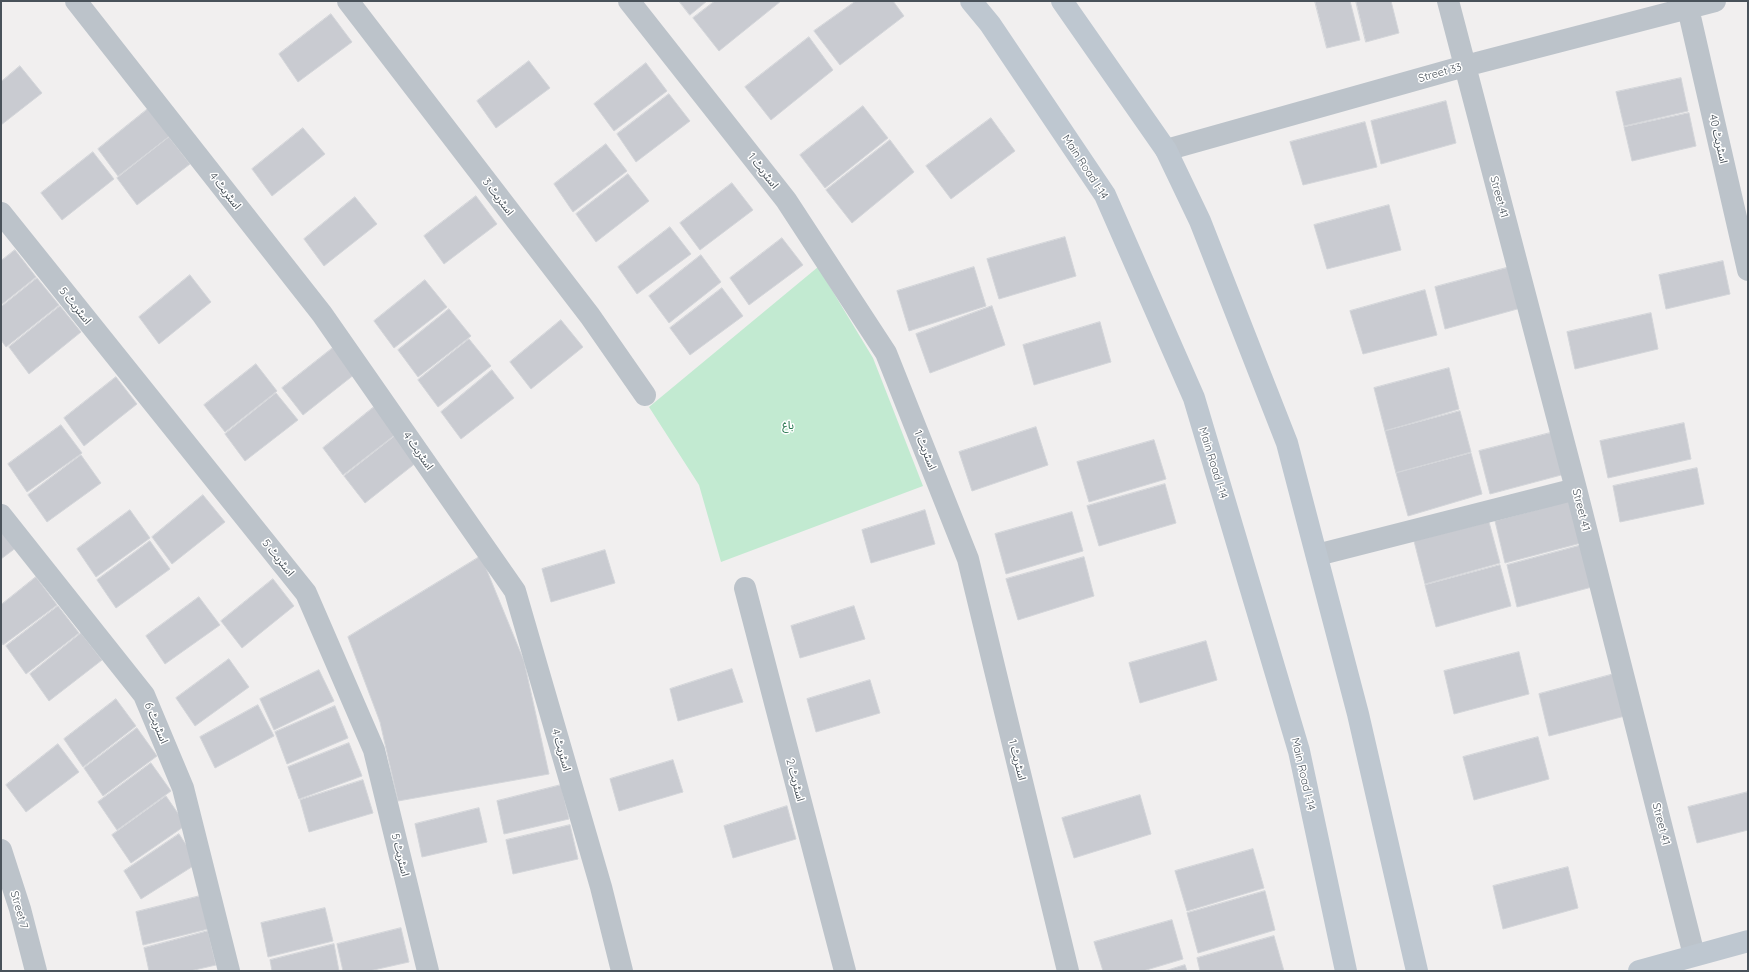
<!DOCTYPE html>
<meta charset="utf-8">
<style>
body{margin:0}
#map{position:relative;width:1749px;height:972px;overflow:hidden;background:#f1efef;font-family:Quicksand,sans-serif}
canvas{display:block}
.frame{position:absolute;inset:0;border:2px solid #49525a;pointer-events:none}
</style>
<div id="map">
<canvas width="1749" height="972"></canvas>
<div class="frame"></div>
</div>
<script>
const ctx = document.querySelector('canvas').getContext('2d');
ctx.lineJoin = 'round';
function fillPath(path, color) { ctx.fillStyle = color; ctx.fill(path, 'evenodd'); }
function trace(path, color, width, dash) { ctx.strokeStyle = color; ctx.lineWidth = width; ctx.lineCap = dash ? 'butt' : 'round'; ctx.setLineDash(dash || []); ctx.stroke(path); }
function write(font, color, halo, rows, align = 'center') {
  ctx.font = font + ' Quicksand,"Noto Sans Arabic",sans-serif'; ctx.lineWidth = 3; ctx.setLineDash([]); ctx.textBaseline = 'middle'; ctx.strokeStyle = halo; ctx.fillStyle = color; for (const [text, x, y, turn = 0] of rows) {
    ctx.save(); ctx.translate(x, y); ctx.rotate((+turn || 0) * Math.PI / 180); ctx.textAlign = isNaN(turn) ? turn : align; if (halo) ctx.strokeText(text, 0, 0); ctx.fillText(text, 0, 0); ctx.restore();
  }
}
fillPath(new Path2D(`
 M 818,267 L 873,358 L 923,486 L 721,562 L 699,485 L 649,407 Z`), '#c2ead1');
const building = new Path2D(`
 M 679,1 L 707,1 L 690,15 Z
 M 715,1 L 781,1 L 719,51 L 693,18 Z
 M 856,1 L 893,1 L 904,16 L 840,65 L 814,31 Z
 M 1315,1 L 1350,1 L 1360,40 L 1327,48 Z
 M 1356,1 L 1391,1 L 1399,33 L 1366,42 Z
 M 331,14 L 352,42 L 298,82 L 279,54 Z
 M 809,37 L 833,70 L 771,120 L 745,87 Z
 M 529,61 L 550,88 L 496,128 L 477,101 Z
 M 646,63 L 667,91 L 614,131 L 594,104 Z
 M 20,66 L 42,93 L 1,125 L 1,82 Z
 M 1681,78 L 1688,111 L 1624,126 L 1616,92 Z
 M 669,94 L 690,121 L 636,162 L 617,134 Z
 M 1446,101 L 1456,143 L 1381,164 L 1371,121 Z
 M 863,106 L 888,138 L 825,188 L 800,155 Z
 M 149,108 L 171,135 L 118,176 L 98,149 Z
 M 1689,113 L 1696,146 L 1632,161 L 1624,127 Z
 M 991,118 L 1015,151 L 951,199 L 926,166 Z
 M 1365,122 L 1377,167 L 1303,185 L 1290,142 Z
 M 303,128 L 325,154 L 272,196 L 252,169 Z
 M 169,137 L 190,164 L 137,205 L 117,178 Z
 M 890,140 L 914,172 L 852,223 L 826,190 Z
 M 606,144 L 627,171 L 573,212 L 554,184 Z
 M 93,152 L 114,179 L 62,220 L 41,193 Z
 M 628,174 L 649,201 L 596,242 L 576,214 Z
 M 732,183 L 753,210 L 700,250 L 680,223 Z
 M 476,196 L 497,224 L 444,264 L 424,236 Z
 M 355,197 L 377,224 L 324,266 L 304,239 Z
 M 1389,205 L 1401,250 L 1327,269 L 1314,225 Z
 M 670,227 L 691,254 L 637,294 L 618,267 Z
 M 1065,237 L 1076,276 L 999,299 L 987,259 Z
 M 782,238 L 803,265 L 749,305 L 730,278 Z
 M 15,250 L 36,277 L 1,305 L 1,261 Z
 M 701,255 L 721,282 L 669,323 L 649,296 Z
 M 1723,261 L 1730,294 L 1666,309 L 1659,275 Z
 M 974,267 L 986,306 L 909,331 L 897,291 Z
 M 1510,267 L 1521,308 L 1445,329 L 1435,287 Z
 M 190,275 L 211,302 L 159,344 L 139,317 Z
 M 37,278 L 59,305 L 6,347 L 1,340 L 1,307 Z
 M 425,280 L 447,307 L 394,348 L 374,321 Z
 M 722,288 L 743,316 L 690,355 L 670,328 Z
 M 1425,290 L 1437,335 L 1363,354 L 1350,311 Z
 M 60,306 L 81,332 L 29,374 L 9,347 Z
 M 992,306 L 1005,345 L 930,373 L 916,334 Z
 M 449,309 L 471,336 L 418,377 L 398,350 Z
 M 1651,313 L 1658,349 L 1575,369 L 1567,332 Z
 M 561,320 L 583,347 L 531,389 L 510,362 Z
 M 1100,322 L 1111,362 L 1034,385 L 1023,345 Z
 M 469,339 L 491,366 L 438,407 L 418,380 Z
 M 334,347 L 355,374 L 303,415 L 282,388 Z
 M 256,364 L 277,391 L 225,432 L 204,405 Z
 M 1449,368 L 1459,409 L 1385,431 L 1374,388 Z
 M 492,370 L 514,398 L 461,439 L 441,412 Z
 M 116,377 L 137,404 L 84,446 L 64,418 Z
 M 276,393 L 298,420 L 245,461 L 225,434 Z
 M 374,407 L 396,434 L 343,475 L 323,448 Z
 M 1460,411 L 1471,452 L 1396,473 L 1385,431 Z
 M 1684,423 L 1691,459 L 1608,478 L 1600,441 Z
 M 61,425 L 82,453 L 27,492 L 8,464 Z
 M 1036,427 L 1048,465 L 972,491 L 959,452 Z
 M 1554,432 L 1565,474 L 1490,494 L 1479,451 Z
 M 396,435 L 417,462 L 365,503 L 344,476 Z
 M 1154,440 L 1166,479 L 1089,502 L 1077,462 Z
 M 1471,453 L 1482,494 L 1408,516 L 1396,473 Z
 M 81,455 L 101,483 L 47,522 L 28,495 Z
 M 1697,468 L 1704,504 L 1620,522 L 1613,486 Z
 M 1165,484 L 1176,523 L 1099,546 L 1087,506 Z
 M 203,495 L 225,522 L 172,564 L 152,537 Z
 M 1570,501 L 1581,543 L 1505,563 L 1495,521 Z
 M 130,510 L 150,538 L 96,577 L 77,549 Z
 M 925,510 L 935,544 L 871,563 L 862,530 Z
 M 1072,512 L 1083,551 L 1006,574 L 995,534 Z
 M 1489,522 L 1500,563 L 1425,584 L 1414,541 Z
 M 1,527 L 17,547 L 1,559 Z
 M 150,541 L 170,569 L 116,608 L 97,580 Z
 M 1582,545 L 1592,587 L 1517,607 L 1507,565 Z
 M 605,550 L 615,583 L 551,602 L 542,569 Z
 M 481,556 L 524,661 L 549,774 L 398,801 L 380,722 L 348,637 Z
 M 1084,557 L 1094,596 L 1018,620 L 1006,579 Z
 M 1500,565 L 1511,606 L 1436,627 L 1425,585 Z
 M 36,577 L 57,605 L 3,645 L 1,642 L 1,605 Z
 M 273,579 L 294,606 L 242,648 L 221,621 Z
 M 199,597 L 220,625 L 165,664 L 146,636 Z
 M 58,606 L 79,633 L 26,674 L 6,646 Z
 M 854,606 L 865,639 L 800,658 L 791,626 Z
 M 81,633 L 102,660 L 49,701 L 30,674 Z
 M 1206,641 L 1217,680 L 1140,703 L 1129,663 Z
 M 1519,652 L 1529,694 L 1454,714 L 1444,671 Z
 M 229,659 L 249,687 L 195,726 L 176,698 Z
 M 732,669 L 743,702 L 678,721 L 670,689 Z
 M 319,670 L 334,701 L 274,730 L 260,699 Z
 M 1614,674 L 1625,716 L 1549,736 L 1539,694 Z
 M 870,680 L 880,713 L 816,732 L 807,699 Z
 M 116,699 L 136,726 L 83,767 L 64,739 Z
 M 258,705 L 274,736 L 215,768 L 200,737 Z
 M 335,706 L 348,738 L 287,764 L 275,732 Z
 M 137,728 L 157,756 L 103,796 L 84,768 Z
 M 1538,737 L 1549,779 L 1474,800 L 1463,757 Z
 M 349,743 L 362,776 L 299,799 L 288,767 Z
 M 58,744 L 79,772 L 26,812 L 6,785 Z
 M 673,760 L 683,792 L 619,811 L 610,779 Z
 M 151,763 L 171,791 L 117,830 L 98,802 Z
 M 363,780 L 373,813 L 309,832 L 300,800 Z
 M 561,785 L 569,819 L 504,834 L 497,801 Z
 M 1748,792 L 1748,830 L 1697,843 L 1688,807 Z
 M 1140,795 L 1151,834 L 1074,858 L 1062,818 Z
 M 166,796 L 186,825 L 131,863 L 112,835 Z
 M 787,806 L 796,839 L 733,858 L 724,826 Z
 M 479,808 L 487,842 L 422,857 L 415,824 Z
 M 570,825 L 578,859 L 513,874 L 506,840 Z
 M 179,834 L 198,863 L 141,899 L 124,871 Z
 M 1253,849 L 1264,888 L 1187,911 L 1175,871 Z
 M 1568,867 L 1578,908 L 1503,929 L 1493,886 Z
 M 1265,891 L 1275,930 L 1198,953 L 1187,913 Z
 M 200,896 L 208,929 L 143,945 L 136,912 Z
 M 325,908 L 333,941 L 268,957 L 261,923 Z
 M 1172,920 L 1183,959 L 1143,971 L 1103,971 L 1094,942 Z
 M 401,928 L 409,962 L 369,971 L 343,971 L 337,944 Z
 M 208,931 L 216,965 L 190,971 L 149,971 L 144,948 Z
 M 1274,936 L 1284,971 L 1200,971 L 1197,958 Z
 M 334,944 L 339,971 L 272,971 L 270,960 Z
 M 1185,965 L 1187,971 L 1165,971 Z`);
fillPath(building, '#c9cbd1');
trace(building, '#d3d5d9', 1);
trace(new Path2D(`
 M 76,1 L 322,314 L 515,591 L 601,887 L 622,971
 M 348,1 L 590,316 L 645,395
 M 629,1 L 786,200 L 886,353 L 968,559 L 1068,971
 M 1448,1 L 1576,489 L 1694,955
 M 1688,8 L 1748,270
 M 1166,150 L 1465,66 L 1715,1
 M 1,213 L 306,593 L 374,750 L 428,971
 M 1,515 L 144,695 L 183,788 L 229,971
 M 1317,555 L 1576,489
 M 745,588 L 845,971
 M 1,850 L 20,909 L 36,971`), '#bcc3ca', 22);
trace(new Path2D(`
 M 971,1 L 990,24 L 1105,195 L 1194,398 L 1299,751 L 1346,971
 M 1062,1 L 1166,150 L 1200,221 L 1287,443 L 1358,714 L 1417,971
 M 1639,971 L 1748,941`), '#bec7d0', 22);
write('11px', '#49525a', '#fff', [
 ["Street 33",1440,73,-16],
 ["اسٹریٹ 40",1718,139,77],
 ["Main Road I-14",1085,167,57],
 ["اسٹریٹ 1",763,171,52],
 ["اسٹریٹ 4",225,191,52],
 ["اسٹریٹ 3",498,197,53],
 ["Street 41",1499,197,75],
 ["اسٹریٹ 5",75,306,51],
 ["اسٹریٹ 1",925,450,68],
 ["اسٹریٹ 4",418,451,55],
 ["Main Road I-14",1213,463,73],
 ["Street 41",1581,510,76],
 ["اسٹریٹ 5",278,558,51],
 ["اسٹریٹ 6",156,723,67],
 ["اسٹریٹ 4",561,750,74],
 ["اسٹریٹ 1",1017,760,76],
 ["Main Road I-14",1303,774,77],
 ["اسٹریٹ 2",795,780,75],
 ["Street 41",1661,824,76],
 ["اسٹریٹ 5",400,855,76],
 ["Street 7",19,910,74]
]);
write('11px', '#21734a', '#fff', [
 ["باغ",788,426]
]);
</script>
